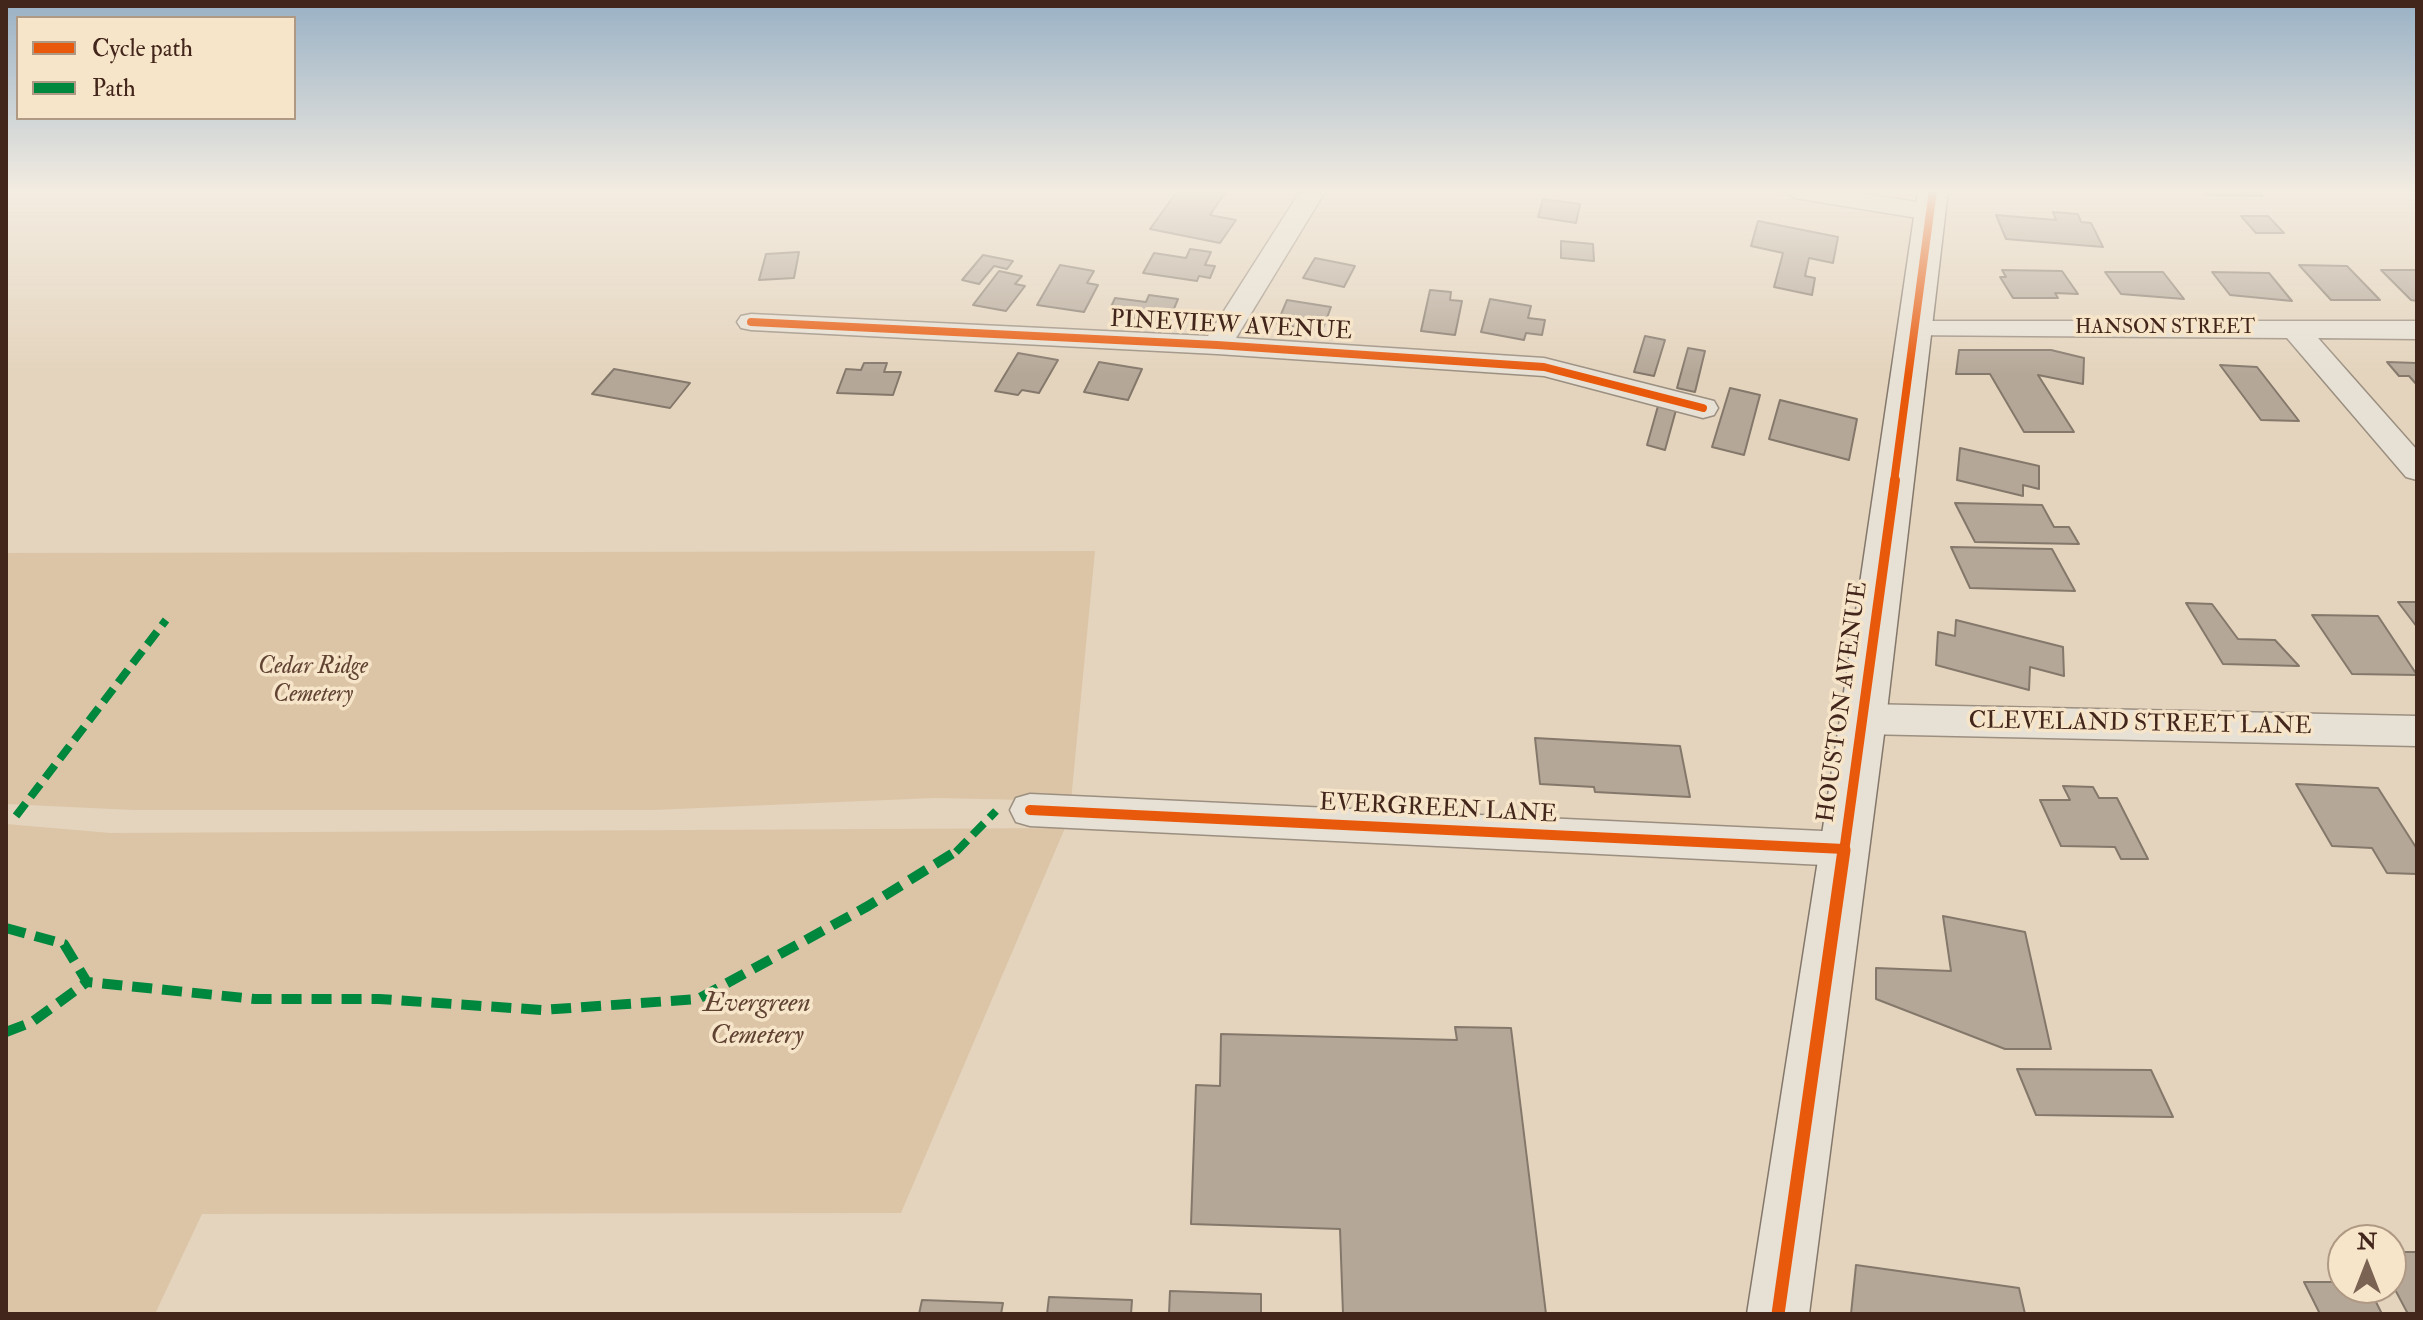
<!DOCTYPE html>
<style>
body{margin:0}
#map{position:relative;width:2423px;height:1320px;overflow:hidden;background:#e4d4bd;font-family:"IM FELL Double Pica",serif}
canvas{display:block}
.frame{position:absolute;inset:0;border:8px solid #43261b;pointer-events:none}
.legend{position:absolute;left:16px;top:16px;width:280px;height:104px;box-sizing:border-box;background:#f7e5ca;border:2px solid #af9984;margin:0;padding:10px 14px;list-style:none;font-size:24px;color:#43261b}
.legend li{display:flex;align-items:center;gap:16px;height:40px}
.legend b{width:40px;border:2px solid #af9984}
.north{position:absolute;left:2327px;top:1224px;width:80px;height:80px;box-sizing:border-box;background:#f7e5ca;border:2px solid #af9984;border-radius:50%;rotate:0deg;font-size:22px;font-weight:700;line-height:32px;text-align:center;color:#43261b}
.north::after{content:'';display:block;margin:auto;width:28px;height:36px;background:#7b6354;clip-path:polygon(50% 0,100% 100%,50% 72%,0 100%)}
</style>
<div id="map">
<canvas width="2423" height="1320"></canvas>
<div class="frame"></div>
<ul class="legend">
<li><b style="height:10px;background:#e8590c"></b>Cycle path</li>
<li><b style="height:10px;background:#00873e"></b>Path</li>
</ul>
<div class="north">N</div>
</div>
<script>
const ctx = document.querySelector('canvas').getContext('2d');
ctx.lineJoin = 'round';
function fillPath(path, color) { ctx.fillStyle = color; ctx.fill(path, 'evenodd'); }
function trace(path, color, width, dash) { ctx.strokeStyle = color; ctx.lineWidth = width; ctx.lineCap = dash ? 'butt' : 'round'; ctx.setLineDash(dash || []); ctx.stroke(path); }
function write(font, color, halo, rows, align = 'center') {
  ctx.font = font + ' "IM FELL Double Pica",serif'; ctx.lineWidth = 7; ctx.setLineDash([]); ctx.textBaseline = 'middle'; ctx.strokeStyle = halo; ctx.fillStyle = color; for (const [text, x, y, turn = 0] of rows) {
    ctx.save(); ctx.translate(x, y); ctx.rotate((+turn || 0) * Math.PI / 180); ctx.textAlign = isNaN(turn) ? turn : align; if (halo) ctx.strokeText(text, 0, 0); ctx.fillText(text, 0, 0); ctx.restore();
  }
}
fillPath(new Path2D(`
 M 1095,551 L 1071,801 L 934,798 L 653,810 L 133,810 L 6,804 L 6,553 Z
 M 6,824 L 111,833 L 1065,828 L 901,1213 L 202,1214 L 155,1314 L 6,1314 Z`), '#dcc5a7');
const building = new Path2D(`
 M 1178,190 L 1227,190 L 1210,215 L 1236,220 L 1220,243 L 1150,229 Z
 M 2204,190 L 2258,190 L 2263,196 L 2208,195 Z
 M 1543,199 L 1580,204 L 1576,223 L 1538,217 Z
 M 2053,212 L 2078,214 L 2081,222 L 2091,223 L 2103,247 L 2006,239 L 1996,215 L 2056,220 Z
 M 2241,216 L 2268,216 L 2284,233 L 2256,233 Z
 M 1758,221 L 1838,237 L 1833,263 L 1809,258 L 1805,276 L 1815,278 L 1812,295 L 1774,287 L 1783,253 L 1751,246 Z
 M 1561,241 L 1593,244 L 1594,261 L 1561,258 Z
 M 1190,249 L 1211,252 L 1205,265 L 1215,266 L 1210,278 L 1199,276 L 1197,281 L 1143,273 L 1154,253 L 1186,258 Z
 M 799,252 L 794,278 L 759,280 L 766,254 Z
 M 983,255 L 1013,261 L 1007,269 L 994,266 L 979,284 L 962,280 Z
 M 1315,258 L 1355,266 L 1344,287 L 1303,278 Z
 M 1060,265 L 1094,271 L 1087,283 L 1098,285 L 1084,312 L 1037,305 Z
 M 2299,265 L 2347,266 L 2380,300 L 2331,300 Z
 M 2002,270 L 2062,271 L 2078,294 L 2055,293 L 2058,298 L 2013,298 L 2000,277 L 2006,277 Z
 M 2381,270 L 2417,270 L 2417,301 L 2411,300 Z
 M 999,271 L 1022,276 L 1015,284 L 1025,286 L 1006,311 L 973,305 Z
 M 2105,272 L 2163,272 L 2184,299 L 2121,294 Z
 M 2212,272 L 2269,273 L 2292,301 L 2230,295 Z
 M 1430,290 L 1451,292 L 1450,300 L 1462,301 L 1455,335 L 1421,331 Z
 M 1149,295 L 1178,299 L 1168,323 L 1117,316 L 1121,308 L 1111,307 L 1115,298 L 1146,302 Z
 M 1490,299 L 1531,306 L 1528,318 L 1545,320 L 1542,335 L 1526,333 L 1524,340 L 1481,332 Z
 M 1287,300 L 1331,307 L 1322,331 L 1277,324 Z
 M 1645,336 L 1665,340 L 1654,376 L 1634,372 Z
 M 1688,348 L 1705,351 L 1695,392 L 1677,388 Z
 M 1959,350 L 2051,350 L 2084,358 L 2083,384 L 2038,375 L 2074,432 L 2024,432 L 1990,374 L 1956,374 Z
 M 1018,353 L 1058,360 L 1039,393 L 1022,390 L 1018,395 L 995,391 Z
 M 1099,362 L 1142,369 L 1128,400 L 1084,392 Z
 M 2387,362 L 2417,363 L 2417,385 L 2409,376 L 2399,376 Z
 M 864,363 L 887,363 L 884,372 L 901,372 L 893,395 L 837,393 L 846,369 L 861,370 Z
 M 2220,365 L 2257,367 L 2299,421 L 2261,420 Z
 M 614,369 L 690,383 L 670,408 L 592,394 Z
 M 1730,388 L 1760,395 L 1744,455 L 1712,447 Z
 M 1780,400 L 1857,419 L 1849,460 L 1769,439 Z
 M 1658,406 L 1676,410 L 1665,450 L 1647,445 Z
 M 1960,448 L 2039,466 L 2039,489 L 2023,485 L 2023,496 L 1957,480 Z
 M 1955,503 L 2042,505 L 2054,527 L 2069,527 L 2079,544 L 1975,542 Z
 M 1951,547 L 2052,549 L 2075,591 L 1970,588 Z
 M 2398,602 L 2417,602 L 2417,627 Z
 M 2186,603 L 2212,604 L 2238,639 L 2275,640 L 2299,666 L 2223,664 Z
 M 2312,615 L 2378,616 L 2417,675 L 2352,674 Z
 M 1956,620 L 2063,647 L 2064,676 L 2030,667 L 2029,690 L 1936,665 L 1938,632 L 1955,636 Z
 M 1535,738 L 1680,746 L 1690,797 L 1595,792 L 1594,787 L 1540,784 Z
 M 2296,784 L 2378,788 L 2417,849 L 2417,874 L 2387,873 L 2372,848 L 2332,846 Z
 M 2063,786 L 2093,787 L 2099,798 L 2117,798 L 2148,859 L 2121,859 L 2115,847 L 2061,846 L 2040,800 L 2070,800 Z
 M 1943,916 L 2025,932 L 2051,1049 L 2005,1049 L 1876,999 L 1876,968 L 1951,971 Z
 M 1455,1027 L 1511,1028 L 1546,1314 L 1343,1314 L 1340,1229 L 1191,1224 L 1196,1085 L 1220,1086 L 1221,1034 L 1457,1040 Z
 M 2017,1069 L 2151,1070 L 2173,1117 L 2036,1115 Z
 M 2391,1252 L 2417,1252 L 2417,1314 L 2408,1314 L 2391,1282 Z
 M 1856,1265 L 2019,1288 L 2025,1314 L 1851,1314 Z
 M 2304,1282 L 2343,1282 L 2343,1288 L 2369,1288 L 2382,1314 L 2320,1314 Z
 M 1170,1291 L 1261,1294 L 1261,1314 L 1169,1314 Z
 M 1049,1297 L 1132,1300 L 1131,1314 L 1047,1314 Z
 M 922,1300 L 1003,1303 L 1001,1314 L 919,1314 Z`);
fillPath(building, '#b4a798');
trace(building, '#84786b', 2);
const street = new Path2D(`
 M 1301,190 L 1326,190 L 1236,338 L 1544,358 L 1714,401 L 1718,408 L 1714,415 L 1703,418 L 1544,376 L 1217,354 L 751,330 L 741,328 L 737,322 L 741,316 L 751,314 L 1208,336 Z
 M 1782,190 L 1841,190 L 1930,204 L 1943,212 L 1930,220 L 1794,198 Z
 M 1912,321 L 2417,321 L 2417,339 L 2318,338 L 2417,450 L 2417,480 L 2406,477 L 2287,338 L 1902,335 L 1898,329 L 1902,323 Z
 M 1863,704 L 2417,716 L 2417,746 L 1863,734 L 1850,729 L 1844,719 L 1850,709 Z
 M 1030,794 L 1844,832 L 1858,837 L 1864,849 L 1858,861 L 1844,866 L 1030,826 L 1016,822 L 1010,810 L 1016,798 Z`);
const secondary = new Path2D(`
 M 1918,190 L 1948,190 L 1886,719 L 1809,1314 L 1747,1314 L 1840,719 Z`);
trace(street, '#9b8f80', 3);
trace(secondary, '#84786b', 3);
fillPath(street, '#e7e0d5');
fillPath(secondary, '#e7e0d5');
trace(new Path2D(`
 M 16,816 L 166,620
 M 956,852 L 996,811`), '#00873e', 8, [16, 8]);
trace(new Path2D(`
 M 6,928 L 64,944 L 87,982 L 255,999 L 379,999 L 542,1010 L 698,999 L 868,906 L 958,850
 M 6,1032 L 32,1022 L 87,982`), '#00873e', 10, [20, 10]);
trace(new Path2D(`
 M 751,322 L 1217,345 L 1544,367 L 1703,408
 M 1894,482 L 1933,190`), '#e8590c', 8);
trace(new Path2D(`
 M 1030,810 L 1844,849
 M 1844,852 L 1895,480`), '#e8590c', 10);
trace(new Path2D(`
 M 1778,1314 L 1844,850`), '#e8590c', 13);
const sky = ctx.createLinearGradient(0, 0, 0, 375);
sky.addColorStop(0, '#99b1c5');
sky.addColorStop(0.51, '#f3ece1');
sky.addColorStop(1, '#f3ece100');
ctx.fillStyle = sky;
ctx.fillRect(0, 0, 2423, 375);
write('20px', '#43261b', '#f7e5ca', [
 ["HANSON STREET",2165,329]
]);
write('24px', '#43261b', '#f7e5ca', [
 ["PINEVIEW AVENUE",1231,327,3],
 ["HOUSTON AVENUE",1844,702,-82],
 ["CLEVELAND STREET LANE",2140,725,1],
 ["EVERGREEN LANE",1438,810,3]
]);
write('italic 24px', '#604333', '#f7e5ca', [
 ["Cedar Ridge",313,668],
 ["Cemetery",313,696]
]);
write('italic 28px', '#604333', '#f7e5ca', [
 ["Evergreen",757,1005],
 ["Cemetery",757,1037]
]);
</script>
